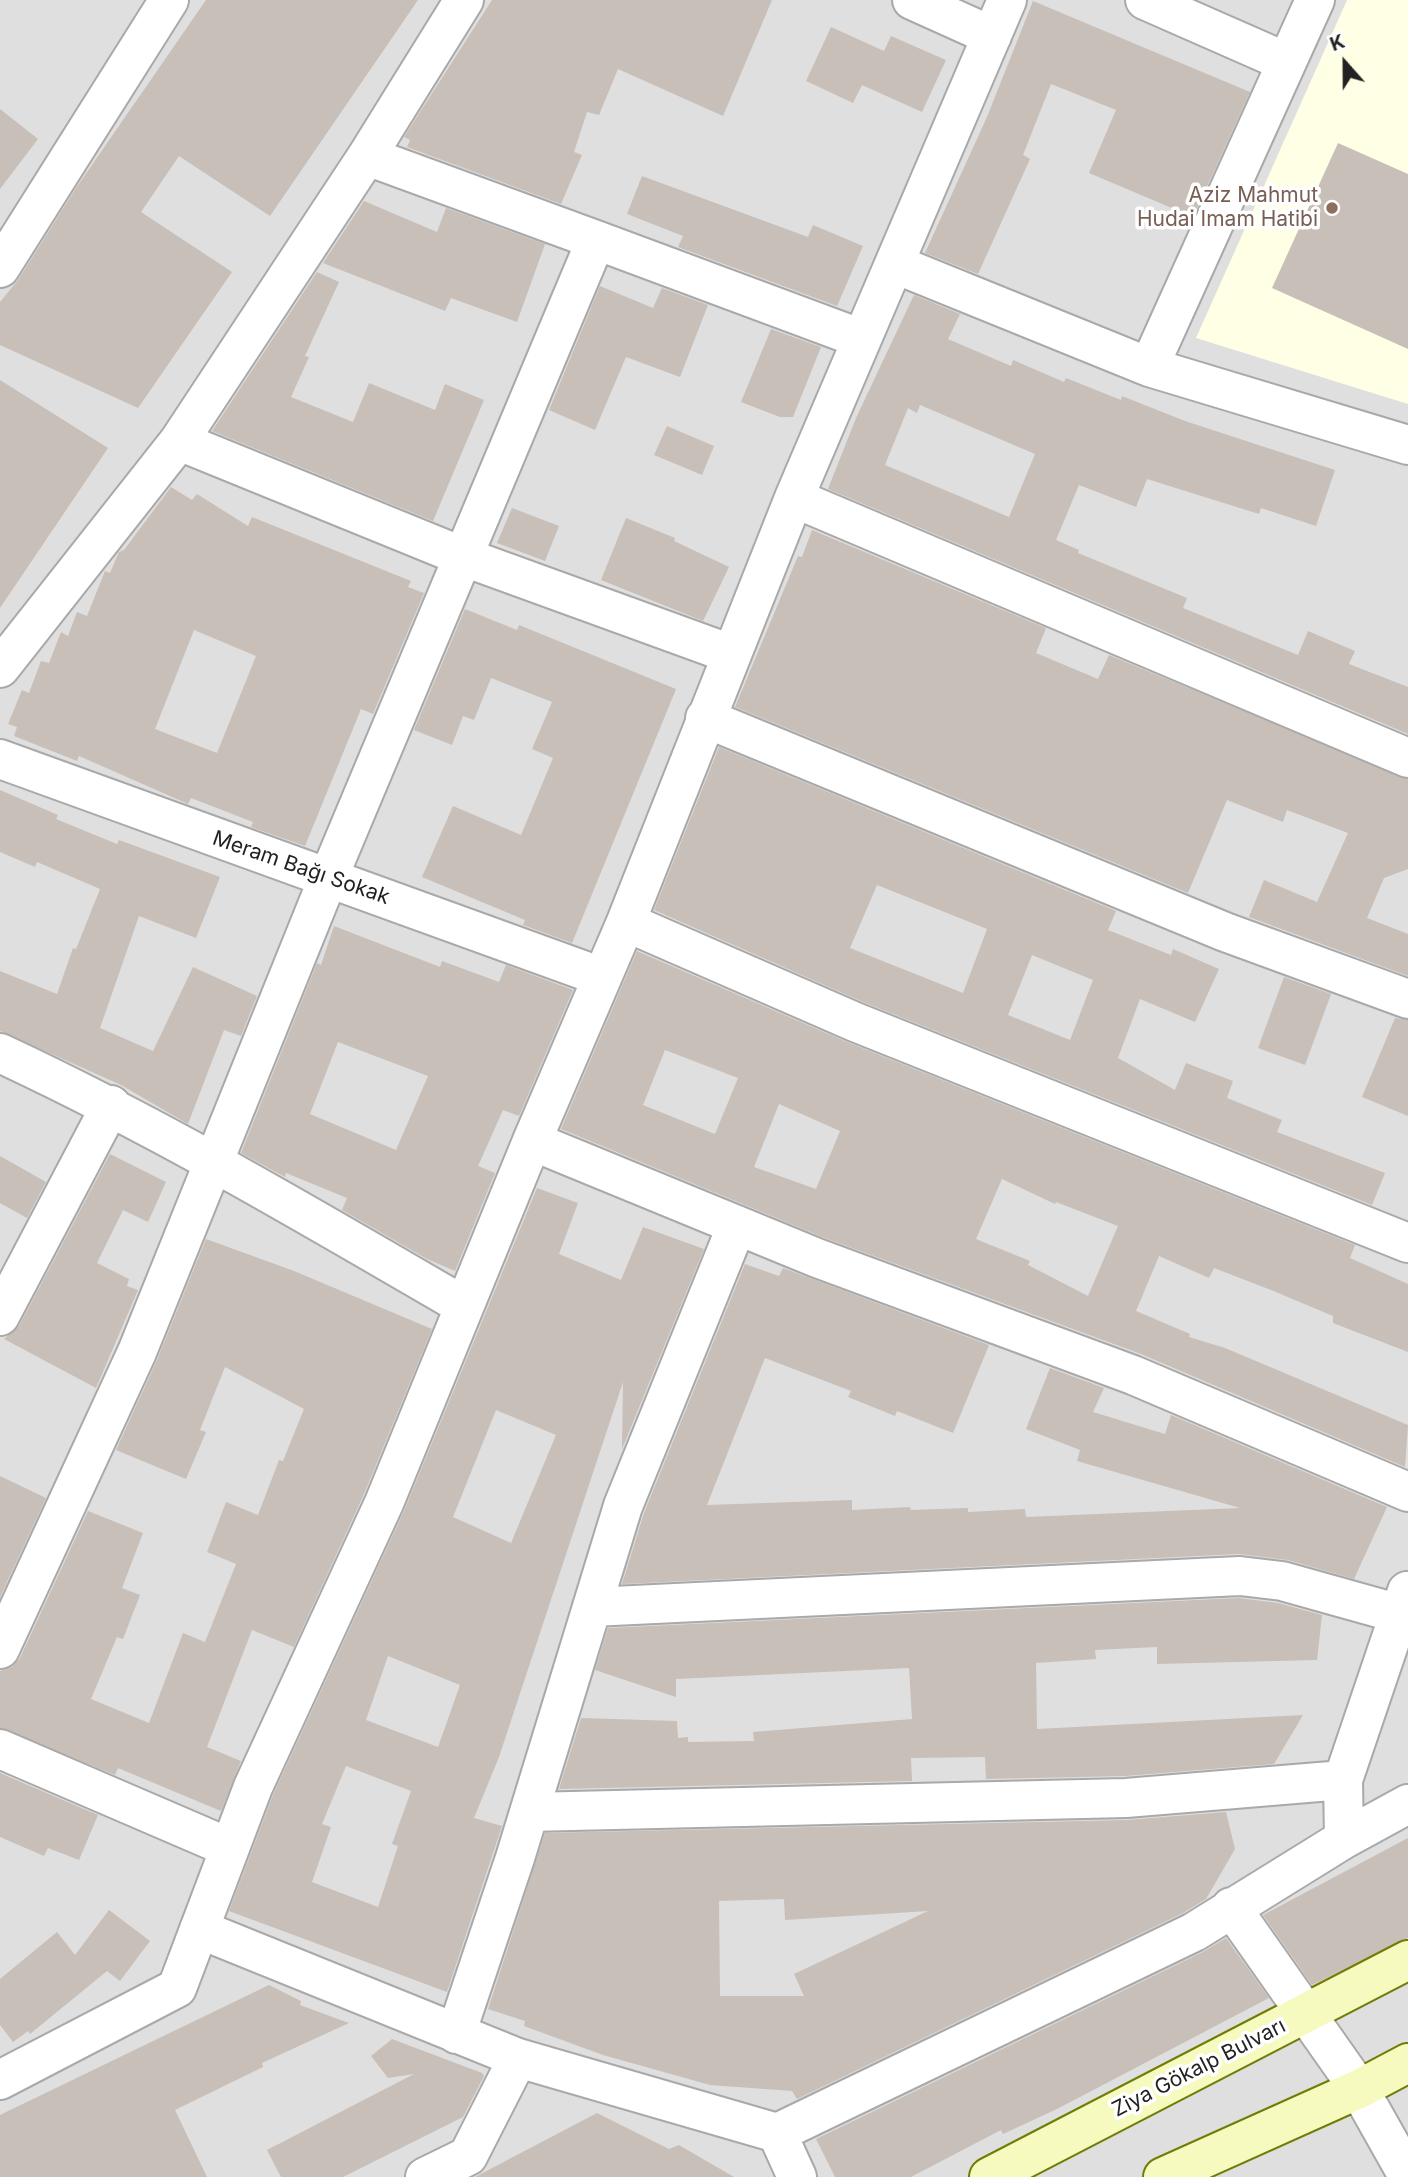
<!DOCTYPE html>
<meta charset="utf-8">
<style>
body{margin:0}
#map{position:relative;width:1408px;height:2177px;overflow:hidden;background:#f2efe9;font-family:Inter,sans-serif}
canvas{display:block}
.north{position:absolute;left:1310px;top:28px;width:70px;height:70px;-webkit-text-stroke:5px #fff;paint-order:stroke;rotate:339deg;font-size:19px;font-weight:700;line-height:28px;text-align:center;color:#222}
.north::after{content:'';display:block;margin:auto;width:24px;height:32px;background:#222;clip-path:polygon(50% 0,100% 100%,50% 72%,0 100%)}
</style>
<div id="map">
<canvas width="1408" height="2177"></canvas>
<div class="north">K</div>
</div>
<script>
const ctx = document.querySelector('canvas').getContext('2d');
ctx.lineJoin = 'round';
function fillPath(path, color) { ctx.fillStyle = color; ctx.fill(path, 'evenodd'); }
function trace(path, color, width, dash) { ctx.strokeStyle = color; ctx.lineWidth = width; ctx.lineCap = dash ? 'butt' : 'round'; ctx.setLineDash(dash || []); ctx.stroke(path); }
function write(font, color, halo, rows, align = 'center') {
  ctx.font = font + ' Inter,sans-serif'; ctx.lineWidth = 7; ctx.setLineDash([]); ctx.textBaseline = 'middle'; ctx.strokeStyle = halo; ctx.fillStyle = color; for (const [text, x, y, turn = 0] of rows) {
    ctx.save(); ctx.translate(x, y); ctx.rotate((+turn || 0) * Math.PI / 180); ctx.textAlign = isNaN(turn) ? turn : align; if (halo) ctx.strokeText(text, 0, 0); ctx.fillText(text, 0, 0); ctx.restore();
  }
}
fillPath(new Path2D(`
 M 0,0 L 1408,0 L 1408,2177 L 0,2177 Z`), '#e0dfdf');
fillPath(new Path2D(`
 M 1347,0 L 1408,0 L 1408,404 L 1196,338 Z`), '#ffffe5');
fillPath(new Path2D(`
 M 206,0 L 418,0 L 270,216 L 179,156 L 141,212 L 232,272 L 138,408 L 0,345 L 0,302 L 18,280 L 76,188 Z
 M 492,0 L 772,0 L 723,116 L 618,69 L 599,115 L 587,112 L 574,152 L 582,155 L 561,204 L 407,147 L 410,140 L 404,137 Z
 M 1033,1 L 1250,92 L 1193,217 L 1089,173 L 1116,110 L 1051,84 L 1023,155 L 1030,159 L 978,274 L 925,253 L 987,117 Z
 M 831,27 L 884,51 L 891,36 L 946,60 L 922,112 L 862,85 L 853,103 L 806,81 Z
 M 0,109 L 38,139 L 0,189 Z
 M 1338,143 L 1408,174 L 1408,349 L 1272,288 Z
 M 642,176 L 808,237 L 813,225 L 863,246 L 837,306 L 678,247 L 683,236 L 627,214 Z
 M 364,201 L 437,232 L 446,208 L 545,244 L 517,322 L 451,298 L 445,311 L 323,263 Z
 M 317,272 L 339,282 L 305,356 L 309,357 L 291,397 L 353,422 L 369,383 L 435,410 L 445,384 L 484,400 L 433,521 L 212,431 Z
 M 600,286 L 653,308 L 662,288 L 708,305 L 680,377 L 626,357 L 595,430 L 549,410 Z
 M 914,295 L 960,314 L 948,339 L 1011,366 L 1013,360 L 1064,382 L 1066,378 L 1121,400 L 1122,396 L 1185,421 L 1335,470 L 1316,526 L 1261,508 L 1259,514 L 1147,479 L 1136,507 L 1079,485 L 1056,540 L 1079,550 L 1078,553 L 1187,598 L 1183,608 L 1298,655 L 1308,631 L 1355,651 L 1349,664 L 1408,687 L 1408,734 L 828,489 L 856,418 ZM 920,405 L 1035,454 L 1009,517 L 885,465 L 908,408 L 917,413 Z
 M 771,329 L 821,347 L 793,417 L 780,417 L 741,402 Z
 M 0,380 L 108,448 L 0,608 Z
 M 667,426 L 714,446 L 702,475 L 654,455 Z
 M 171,487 L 192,500 L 197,494 L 248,526 L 252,517 L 411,581 L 408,587 L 424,593 L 373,714 L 361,709 L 305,846 L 251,827 L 253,822 L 191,798 L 188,804 L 79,756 L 77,761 L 14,736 L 17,727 L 8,724 L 22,690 L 29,693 L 41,661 L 49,663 L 61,632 L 68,636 L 77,612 L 87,616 L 105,571 L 110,573 L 119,552 L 124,550 ZM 194,630 L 256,656 L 217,753 L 155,729 Z
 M 512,508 L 559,526 L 545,561 L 497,543 Z
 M 626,518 L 675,538 L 674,541 L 729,567 L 703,621 L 601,580 Z
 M 812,530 L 1046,628 L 1036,653 L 1098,679 L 1109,655 L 1408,779 L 1408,869 L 1384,878 L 1367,918 L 1408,934 L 1408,976 L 1249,917 L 1264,880 L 1317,902 L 1348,833 L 1287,810 L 1283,822 L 1227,800 L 1188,893 L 735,707 L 798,556 L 802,557 Z
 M 465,609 L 517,630 L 519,625 L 676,689 L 572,943 L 523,925 L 525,920 L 422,877 L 453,806 L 521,835 L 553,758 L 532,749 L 552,702 L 491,678 L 474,720 L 463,716 L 452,745 L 414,730 Z
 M 719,747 L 1116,911 L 1108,930 L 1171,955 L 1173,949 L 1219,969 L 1195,1022 L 1140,999 L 1118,1058 L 1175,1090 L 1186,1063 L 1233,1081 L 1227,1098 L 1282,1120 L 1277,1132 L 1385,1173 L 1372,1205 L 863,1002 L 654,910 ZM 877,885 L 987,929 L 963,993 L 850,948 ZM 1032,955 L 1093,980 L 1070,1040 L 1008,1015 Z
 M 0,790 L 58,815 L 56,819 L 117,844 L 119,840 L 220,877 L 196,938 L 139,916 L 100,1028 L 153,1051 L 193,967 L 257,996 L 241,1036 L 224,1030 L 188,1124 L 121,1085 L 0,1031 L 0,971 L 57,994 L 73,948 L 76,949 L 100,889 L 37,862 L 35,867 L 0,852 Z
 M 334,926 L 440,967 L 442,961 L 499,982 L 506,965 L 573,990 L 519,1116 L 503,1110 L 478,1166 L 495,1173 L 455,1271 L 427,1259 L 342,1210 L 347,1198 L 286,1173 L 285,1177 L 241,1153 L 317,963 L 321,965 ZM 338,1042 L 428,1076 L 396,1150 L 310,1114 Z
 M 637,951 L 847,1042 L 1355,1245 L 1350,1258 L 1408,1284 L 1408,1352 L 1333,1323 L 1333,1316 L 1271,1290 L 1214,1268 L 1209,1278 L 1159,1256 L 1136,1311 L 1190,1334 L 1189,1337 L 1225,1348 L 1408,1425 L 1405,1467 L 1141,1354 L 825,1238 L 561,1129 ZM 665,1050 L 738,1078 L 715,1134 L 643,1105 ZM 779,1104 L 840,1131 L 816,1189 L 754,1167 ZM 1002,1179 L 1055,1204 L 1056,1202 L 1118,1226 L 1088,1296 L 1028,1265 L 1030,1261 L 976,1239 Z
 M 1284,977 L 1331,994 L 1305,1065 L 1258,1048 Z
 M 1395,1018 L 1408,1020 L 1408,1116 L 1362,1097 Z
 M 110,1154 L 166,1182 L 148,1222 L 123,1210 L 97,1263 L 129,1279 L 127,1286 L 138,1290 L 96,1388 L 4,1339 L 19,1326 Z
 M 0,1156 L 46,1182 L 27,1218 L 0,1203 Z
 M 537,1188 L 578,1203 L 559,1254 L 621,1280 L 643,1227 L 704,1249 L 622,1449 L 623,1382 L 499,1757 L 474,1818 L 502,1826 L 447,1992 L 229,1911 L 273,1795 L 404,1511 ZM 496,1410 L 556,1435 L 511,1543 L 453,1517 ZM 388,1656 L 460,1685 L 438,1747 L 366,1720 ZM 346,1766 L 411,1791 L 392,1844 L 398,1846 L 378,1907 L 312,1882 L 331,1827 L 322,1824 Z
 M 206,1239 L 294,1271 L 432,1329 L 364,1494 L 294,1647 L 252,1630 L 207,1747 L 241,1761 L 221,1811 L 118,1768 L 115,1775 L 0,1728 L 0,1671 L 12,1667 L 20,1658 L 88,1511 L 143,1533 L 122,1588 L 140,1595 L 123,1639 L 117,1637 L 91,1699 L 149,1723 L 183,1633 L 205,1642 L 236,1564 L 207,1552 L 226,1502 L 258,1515 L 279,1460 L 283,1461 L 304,1409 L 225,1367 L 200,1430 L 206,1432 L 186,1479 L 116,1450 L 157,1360 Z
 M 745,1264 L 779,1276 L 783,1268 L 989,1345 L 953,1433 L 897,1411 L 895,1416 L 848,1397 L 851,1391 L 765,1358 L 707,1505 L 852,1500 L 852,1510 L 910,1507 L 911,1510 L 968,1508 L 968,1512 L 1025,1509 L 1026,1517 L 1240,1508 L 1077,1461 L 1080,1450 L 1026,1429 L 1050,1368 L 1104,1388 L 1093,1412 L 1165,1434 L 1171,1415 L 1387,1507 L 1354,1579 L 1288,1560 L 1239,1554 L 622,1584 L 644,1513 Z
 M 0,1476 L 46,1498 L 0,1597 Z
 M 1239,1598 L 1278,1603 L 1322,1615 L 1317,1660 L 1157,1664 L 1157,1647 L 1095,1650 L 1096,1659 L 1036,1663 L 1037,1729 L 1303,1715 L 1274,1764 L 1125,1776 L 986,1779 L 985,1757 L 911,1758 L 912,1781 L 559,1789 L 581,1718 L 677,1721 L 678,1738 L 688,1737 L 688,1742 L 754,1741 L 753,1732 L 912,1719 L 909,1668 L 676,1679 L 676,1697 L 595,1670 L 608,1628 Z
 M 0,1773 L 98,1815 L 79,1860 L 48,1848 L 44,1856 L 0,1837 Z
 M 1226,1812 L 1235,1849 L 1206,1899 L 1183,1913 L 797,2099 L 792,2091 L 710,2085 L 603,2055 L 524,2026 L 525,2021 L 488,2009 L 545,1833 L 1127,1820 ZM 784,1899 L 785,1920 L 928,1911 L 794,1974 L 804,1996 L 720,1996 L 719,1901 Z
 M 1408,1838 L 1408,1938 L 1312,1985 L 1263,1915 Z
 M 109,1910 L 150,1941 L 120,1981 L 107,1971 L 30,2034 L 28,2031 L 13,2042 L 0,2025 L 0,1979 L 57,1932 L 75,1955 Z
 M 1226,1938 L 1269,1998 L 1057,2109 L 1003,2134 L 1001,2130 L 911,2177 L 835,2177 L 816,2139 L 1203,1952 Z
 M 269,1985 L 301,2001 L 300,2005 L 349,2023 L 262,2063 L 263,2067 L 175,2110 L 207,2177 L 0,2177 L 0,2115 Z
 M 392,2039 L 482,2073 L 484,2076 L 463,2117 L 343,2177 L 281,2177 L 267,2150 L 414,2074 L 388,2078 L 371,2056 Z
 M 597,2113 L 669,2149 L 679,2145 L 734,2177 L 475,2177 Z`), '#c7bfb8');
const street = new Path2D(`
 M 912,0 L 992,36
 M 1007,0 L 794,498 L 1408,758
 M 1145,0 L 1286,62
 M 367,156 L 464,0
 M 596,240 L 367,156 L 179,441 L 464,557 L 731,654
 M 895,264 L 1149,367 L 1408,445
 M 0,268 L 169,0
 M 1149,367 L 1315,0
 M 0,668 L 179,441
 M 705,718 L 1225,932 L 1408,999
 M 0,759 L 602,977
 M 626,922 L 855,1022 L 1408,1243
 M 0,1053 C 161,1128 311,1217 464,1306
 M 532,1141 L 817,1258 L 1133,1375 L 1408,1492
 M 0,1316 L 111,1105
 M 1407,1591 L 1343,1780 L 1344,1839 L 1408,1804
 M 592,1607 L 1240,1576 L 1282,1581 L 1400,1614
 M 0,1649 L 137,1352 L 329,876 L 596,240 L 862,339
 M 0,1749 L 230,1848
 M 529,1812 L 1126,1798 L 1343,1780
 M 1231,1907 L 1359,2089 L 1408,2176
 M 199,1929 L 518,2058 L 777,2133 L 797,2177
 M 456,2034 L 515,1858 L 623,1506 L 737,1225
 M 0,2080 L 177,1988 L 253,1787 L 384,1503 L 532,1141 L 626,922 L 794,498
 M 777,2133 L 1194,1932 L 1344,1839
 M 425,2177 L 468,2156 L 518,2058`);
const secondary = new Path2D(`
 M 989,2177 L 1408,1960
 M 1163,2177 L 1359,2089 L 1408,2063`);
trace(street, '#a9a9a9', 42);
trace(secondary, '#707d05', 42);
trace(street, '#fff', 38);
trace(secondary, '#f7fabf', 38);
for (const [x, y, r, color] of [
 [1332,208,7,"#8d6e63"]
]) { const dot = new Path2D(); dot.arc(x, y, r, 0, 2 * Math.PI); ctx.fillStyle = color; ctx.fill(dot); trace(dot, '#fff', 2.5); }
write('21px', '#785e54', '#fff', [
 ["Aziz Mahmut",1318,196],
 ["Hudai Imam Hatibi",1318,220]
], 'right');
write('21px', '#222', '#fff', [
 ["Meram Bağı Sokak",301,868,19],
 ["Ziya Gökalp Bulvarı",1199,2068,-27]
]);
</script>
